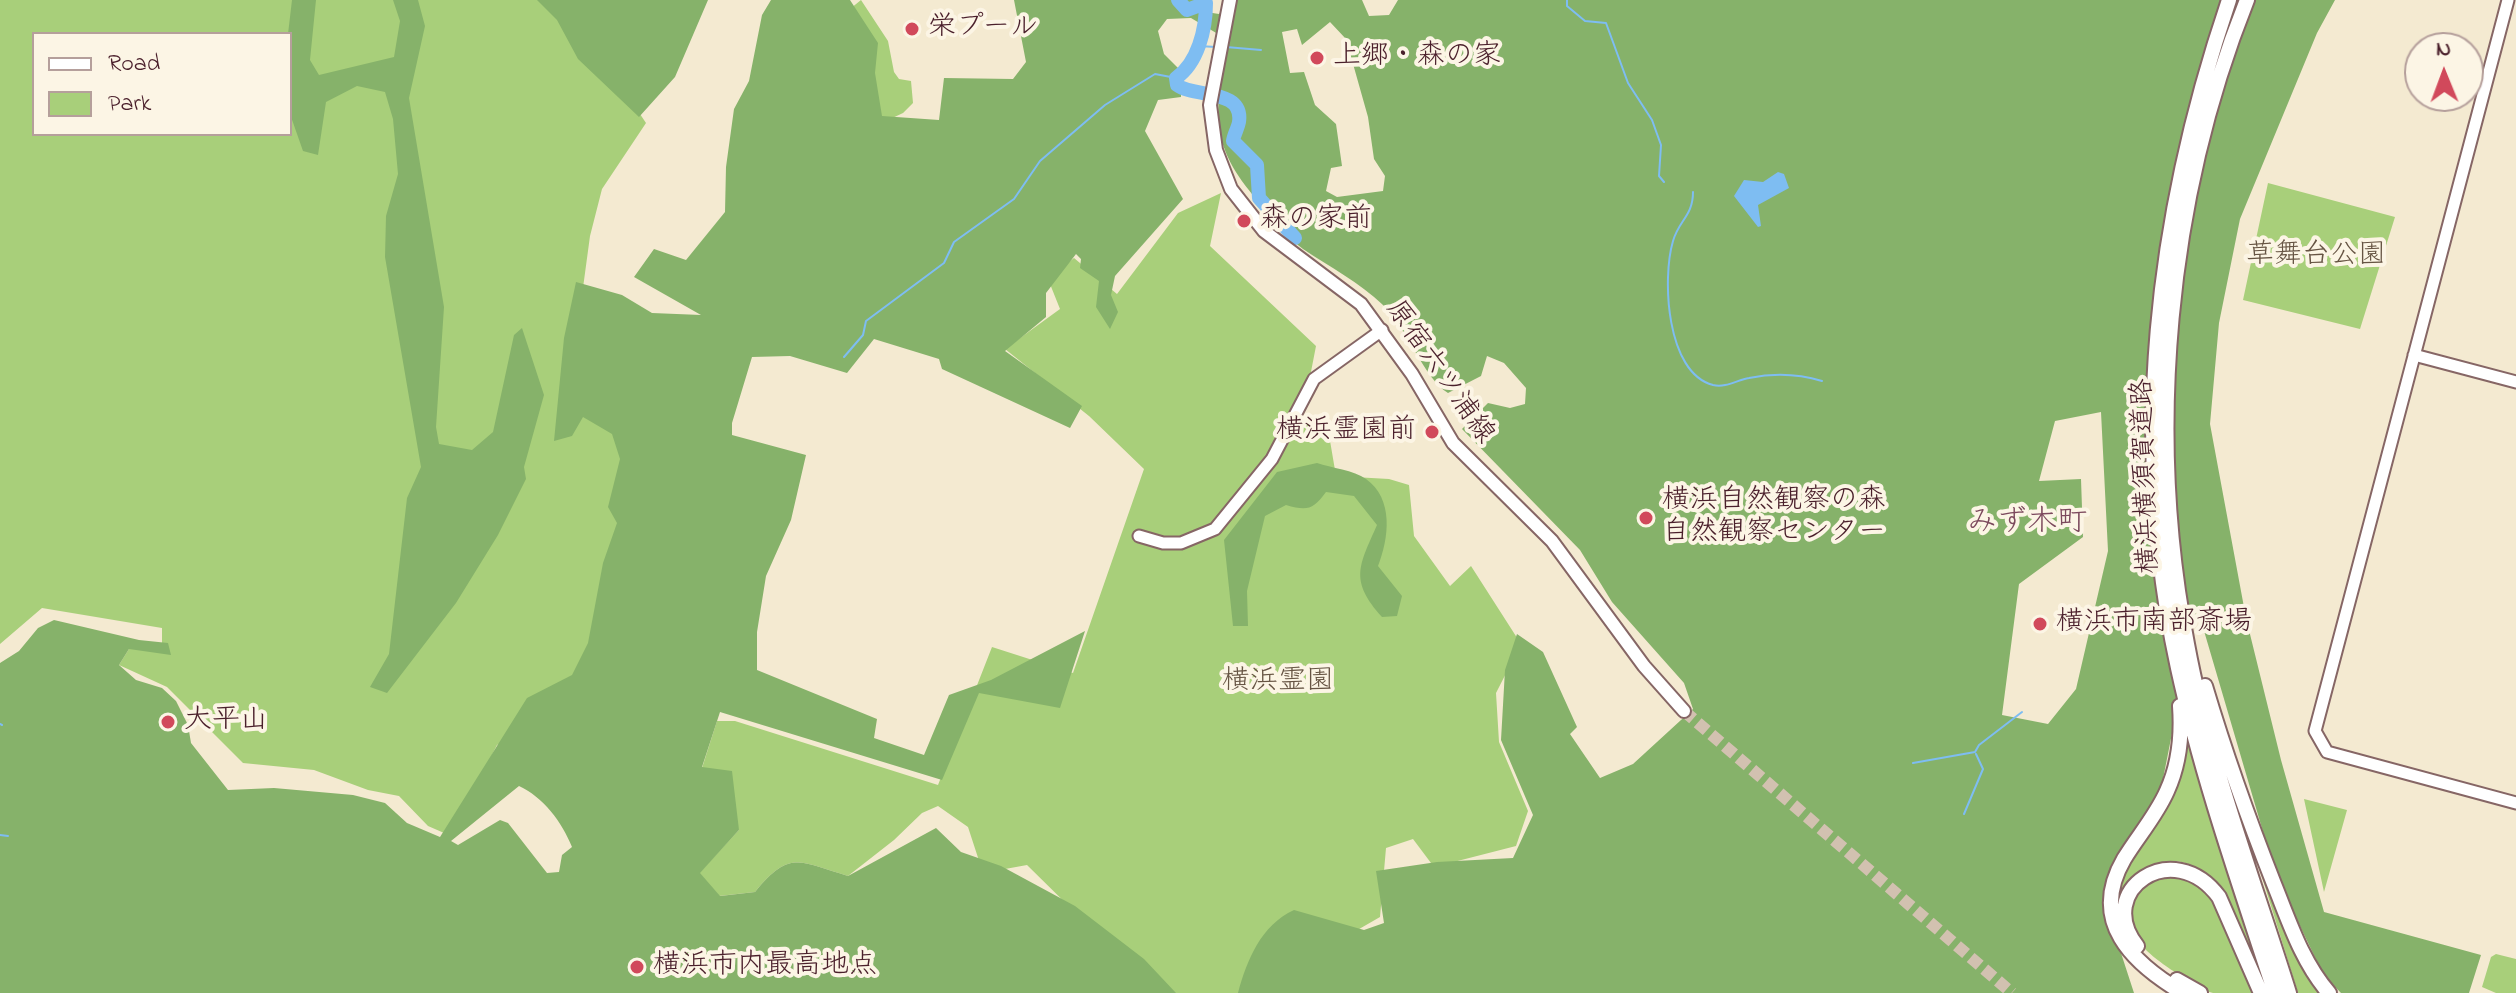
<!DOCTYPE html>
<meta charset="utf-8">
<style>
body{margin:0}
#map{position:relative;width:2516px;height:993px;overflow:hidden;background:#f4ead1;font-family:"Indie Flower",sans-serif}
canvas{display:block}
.legend{position:absolute;left:32px;top:32px;width:260px;height:104px;box-sizing:border-box;background:#fcf5e5;border:2px solid #b59f9b;margin:0;padding:10px 14px;list-style:none;font-size:24px;color:#4a1f2b}
.legend li{display:flex;align-items:center;gap:16px;height:40px}
.legend b{width:40px;border:2px solid #b59f9b}
.north{position:absolute;left:2404px;top:32px;width:80px;height:80px;box-sizing:border-box;background:#fcf5e5;border:2px solid #b59f9b;border-radius:50%;rotate:359deg;font-size:22px;font-weight:700;line-height:32px;text-align:center;color:#4a1f2b}
.north::after{content:'';display:block;margin:auto;width:28px;height:36px;background:#d1495b;clip-path:polygon(50% 0,100% 100%,50% 72%,0 100%)}
</style>
<div id="map">
<canvas width="2516" height="993"></canvas>
<ul class="legend">
<li><b style="height:10px;background:#fff"></b>Road</li>
<li><b style="height:22px;background:#a8cf7a"></b>Park</li>
</ul>
<div class="north">N</div>
</div>
<script>
const ctx = document.querySelector('canvas').getContext('2d');
ctx.lineJoin = 'round';
function fillPath(path, color) { ctx.fillStyle = color; ctx.fill(path, 'evenodd'); }
function trace(path, color, width, dash) { ctx.strokeStyle = color; ctx.lineWidth = width; ctx.lineCap = dash ? 'butt' : 'round'; ctx.setLineDash(dash || []); ctx.stroke(path); }
function write(font, color, halo, rows, align = 'center') {
  ctx.font = font + ' "Indie Flower","Klee One",sans-serif'; ctx.lineWidth = 8; ctx.setLineDash([]); ctx.textBaseline = 'middle'; ctx.strokeStyle = halo; ctx.fillStyle = color; for (const [text, x, y, turn = 0] of rows) {
    ctx.save(); ctx.translate(x, y); ctx.rotate((+turn || 0) * Math.PI / 180); ctx.textAlign = isNaN(turn) ? turn : align; if (halo) ctx.strokeText(text, 0, 0); ctx.fillText(text, 0, 0); ctx.restore();
  }
}
fillPath(new Path2D(`
 M 0,0 L 564,0 L 646,123 L 602,189 L 590,236 L 570,384 L 638,461 L 584,680 L 537,722 L 497,745 L 451,836 L 428,826 L 399,796 L 368,790 L 314,770 L 243,763 L 167,687 L 119,665 L 129,649 L 162,643 L 162,628 L 42,608 L 0,644 ZM 34,34 L 290,34 L 290,134 L 34,134 Z
 M 861,0 L 888,41 L 894,72 L 899,79 L 911,81 L 913,103 L 903,113 L 886,121 L 876,122 L 824,30 Z
 M 2268,183 L 2395,217 L 2360,329 L 2243,300 Z
 M 1221,193 L 1210,246 L 1316,346 L 1302,418 L 1328,429 L 1336,476 L 1389,479 L 1409,485 L 1414,536 L 1450,586 L 1471,566 L 1521,644 L 1496,693 L 1499,742 L 1528,811 L 1516,846 L 1434,867 L 1413,839 L 1386,848 L 1380,917 L 1248,993 L 1157,993 L 1027,865 L 983,873 L 968,827 L 938,806 L 922,813 L 894,840 L 848,876 C 800,862 790,849 755,892 L 719,896 L 699,873 L 739,830 L 702,768 L 717,721 L 735,721 L 938,785 L 992,647 L 1073,673 L 1144,469 L 1089,416 L 1005,349 L 1060,309 L 1048,279 L 1074,258 L 1117,294 L 1178,213 Z
 M 2190,746 L 2270,993 L 2267,993 C 2248,951 2219,842 2156,864 C 2130,873 2133,896 2115,907 L 2116,891 L 2182,748 Z
 M 2304,799 L 2347,810 L 2324,892 Z
 M 2244,819 L 2322,993 L 2298,993 Z
 M 2151,875 L 2192,876 L 2219,906 L 2256,993 C 2243,993 2226,993 2213,993 C 2200,990 2187,979 2175,972 C 2132,944 2111,919 2151,875 Z
 M 2496,954 L 2516,959 L 2516,993 L 2496,993 L 2482,987 L 2491,957 Z`), '#a8cf7a');
fillPath(new Path2D(`
 M 292,0 L 316,0 L 310,60 L 319,75 L 394,57 L 400,21 L 393,0 L 418,0 L 425,26 L 409,98 L 444,307 L 436,427 L 439,444 L 472,450 L 493,432 L 514,335 L 522,328 L 544,395 L 524,467 L 526,479 L 498,535 L 456,603 L 387,693 L 370,687 L 389,654 L 407,498 L 421,467 L 385,257 L 386,216 L 398,174 L 393,119 L 385,92 L 357,86 L 326,102 L 318,155 L 303,151 L 290,114 L 288,34 Z
 M 537,0 L 708,0 L 675,77 L 639,117 L 578,59 L 557,20 Z
 M 771,0 L 850,0 L 878,43 L 875,73 L 882,116 L 939,120 L 944,78 L 1013,79 L 1026,62 L 1014,0 L 1200,0 L 1206,12 L 1219,14 L 1232,0 L 1362,0 L 1369,16 L 1389,15 L 1398,0 L 2335,0 L 2317,33 L 2240,219 L 2219,323 L 2210,424 L 2246,618 L 2281,760 L 2324,912 L 2481,955 L 2469,993 L 2341,993 L 2323,974 L 2276,876 L 2197,607 L 2161,789 L 2135,830 L 2106,907 L 2134,993 L 1238,993 C 1247,960 1261,925 1294,910 L 1364,930 L 1384,923 L 1376,871 L 1437,862 L 1513,858 L 1533,815 L 1501,740 L 1505,670 L 1517,634 L 1543,652 L 1577,727 L 1570,734 L 1600,778 L 1633,764 L 1693,709 L 1684,683 L 1612,602 L 1580,550 L 1462,429 L 1488,403 L 1510,408 L 1525,404 L 1526,388 L 1504,363 L 1487,356 L 1481,376 L 1448,393 C 1425,380 1407,328 1383,305 C 1360,283 1330,267 1303,249 C 1290,240 1280,225 1269,213 C 1210,150 1212,122 1228,40 L 1191,18 L 1167,19 L 1158,31 L 1164,54 L 1181,71 L 1181,97 L 1158,100 L 1145,131 L 1183,199 L 1115,276 L 1111,295 L 1118,312 L 1110,329 L 1096,307 L 1099,281 L 1080,268 L 1081,259 L 1076,254 L 1046,293 L 1046,317 L 1005,351 L 1082,406 L 1070,428 L 942,369 L 939,359 L 874,339 L 847,373 L 790,356 L 752,357 L 732,423 L 732,435 L 806,455 L 791,520 L 766,576 L 757,632 L 757,670 L 877,719 L 874,738 L 924,755 L 949,695 L 991,680 L 1085,631 L 1060,708 L 979,693 L 942,780 L 720,712 L 702,767 L 732,771 L 739,830 L 700,873 L 720,896 L 755,892 C 790,849 800,862 848,876 L 936,828 L 961,852 L 1001,866 L 1075,906 L 1144,959 L 1176,993 L 0,993 L 0,663 L 19,651 L 38,628 L 54,620 L 139,640 L 168,643 L 171,655 L 129,649 L 119,665 L 136,680 L 162,688 L 176,701 L 188,725 L 191,743 L 228,790 L 274,788 L 353,795 L 385,803 L 407,823 L 440,837 L 527,698 L 572,675 L 588,643 L 603,563 L 617,523 L 608,507 L 620,459 L 612,434 L 583,417 L 572,436 L 554,441 L 564,338 L 576,282 L 622,295 L 652,313 L 701,315 L 634,277 L 654,249 L 686,260 L 725,212 L 726,167 L 734,109 L 749,81 L 762,15 ZM 1330,22 L 1346,39 L 1368,117 L 1374,159 L 1385,176 L 1383,191 L 1337,197 L 1326,191 L 1331,168 L 1342,166 L 1336,124 L 1315,105 L 1304,72 L 1290,73 L 1282,32 L 1297,29 L 1302,45 ZM 2101,412 L 2108,551 L 2076,689 L 2048,724 L 2002,715 L 2019,584 L 2083,537 L 2081,479 L 2039,481 L 2055,421 ZM 519,786 C 543,797 562,822 572,847 L 562,855 L 559,872 L 547,873 L 508,823 L 500,820 L 458,845 L 451,841 Z
 M 1317,463 C 1331,468 1354,470 1366,479 C 1394,499 1389,538 1378,566 L 1402,596 L 1397,616 L 1382,617 C 1349,580 1359,566 1377,525 L 1354,496 L 1326,492 C 1313,510 1307,511 1286,505 L 1265,516 L 1247,591 L 1248,626 L 1233,626 L 1224,540 L 1277,472 Z`), '#86b26a');
fillPath(new Path2D(`
 M 1778,172 L 1784,174 L 1789,188 L 1758,205 L 1761,226 L 1758,227 L 1734,196 L 1744,180 L 1763,182 Z`), '#7ebdf2');
trace(new Path2D(`
 M 1567,0 L 1567,6 L 1585,21 L 1606,23 L 1628,83 L 1652,120 L 1661,145 L 1659,176 L 1664,182
 M 1198,46 L 1216,47
 M 1226,47 L 1261,50
 M 1693,192 C 1693,216 1679,220 1673,241 C 1662,278 1666,373 1713,385 C 1726,388 1737,380 1749,378 C 1773,373 1799,374 1822,381
 M 844,357 L 863,335 L 866,321 L 944,263 L 954,242 L 1014,199 L 1040,161 L 1105,105 L 1155,74 L 1176,78
 M 0,724 L 2,725
 M 1913,763 L 1975,752 L 1979,745 L 2022,712
 M 1964,814 L 1983,769 L 1976,754
 M 0,835 L 8,836`), '#7ebdf2', 2);
trace(new Path2D(`
 M 1178,0 L 1187,10 L 1206,3 C 1206,29 1198,63 1176,78 L 1177,85 C 1194,98 1244,88 1239,122 C 1238,128 1234,134 1233,141 L 1257,165 L 1259,198 L 1295,238`), '#7ebdf2', 14);
trace(new Path2D(`
 M 1684,711 L 2012,993`), '#d2c1b0', 12, [12, 6]);
const secondary = new Path2D(`
 M 2508,0 L 2315,731 L 2327,752 L 2516,803
 M 2414,355 L 2516,382
 M 1139,536 L 1163,543 L 1181,543 L 1215,529 L 1272,459 L 1314,379 L 1382,330`);
const primary = new Path2D(`
 M 1230,0 L 1210,105 L 1216,150 L 1231,189 L 1264,231 L 1361,304 L 1412,374 L 1453,443 L 1552,541 L 1644,666 L 1684,711`);
const highway = new Path2D(`
 M 2229,0 C 2156,215 2129,443 2178,668 C 2202,778 2240,886 2275,993
 M 2247,0 C 2167,200 2146,433 2187,644 C 2209,763 2253,878 2289,993
 M 2205,686 C 2225,753 2248,818 2274,884 C 2289,921 2302,962 2329,993
 M 2180,706 C 2182,734 2179,765 2167,791 C 2156,816 2138,836 2124,859 C 2088,921 2132,963 2183,993
 M 2137,946 C 2093,891 2173,835 2219,897 L 2261,993
 M 2177,980 L 2200,993`);
trace(secondary, '#866665', 15);
trace(primary, '#866665', 16);
trace(highway, '#866665', 18);
trace(secondary, '#fff', 11);
trace(primary, '#fff', 12);
trace(highway, '#fff', 14);
for (const [x, y, r, color] of [
 [912,29,8,"#d1495b"],
 [1317,58,8,"#d1495b"],
 [1244,221,8,"#d1495b"],
 [1432,432,8,"#d1495b"],
 [1646,518,8,"#d1495b"],
 [2040,624,8,"#d1495b"],
 [168,722,8,"#d1495b"],
 [637,967,8,"#d1495b"]
]) { const dot = new Path2D(); dot.arc(x, y, r, 0, 2 * Math.PI); ctx.fillStyle = color; ctx.fill(dot); trace(dot, '#fcf5e5', 3); }
write('28px', '#4a1f2b', '#fcf5e5', [
 ["栄プール",928,29],
 ["上郷・森の家",1333,58],
 ["森の家前",1260,221],
 ["横浜霊園前",1416,432,"right"],
 ["横浜自然観察の森",1662,502],
 ["自然観察センター",1662,534],
 ["横浜市南部斎場",2056,624],
 ["大平山",184,722],
 ["横浜市内最高地点",653,967]
], 'left');
write('28px', '#665443', '#fcf5e5', [
 ["草舞台公園",2316,257],
 ["横浜霊園",1278,683]
]);
write('28px', '#4a1f2b', '#fcf5e5', [
 ["原宿六ツ浦線",1438,373,55],
 ["横浜横須賀道路",2148,476,-92]
]);
write('30px', '#7c495d', '#fcf5e5', [
 ["みず木町",2027,525]
]);
</script>
